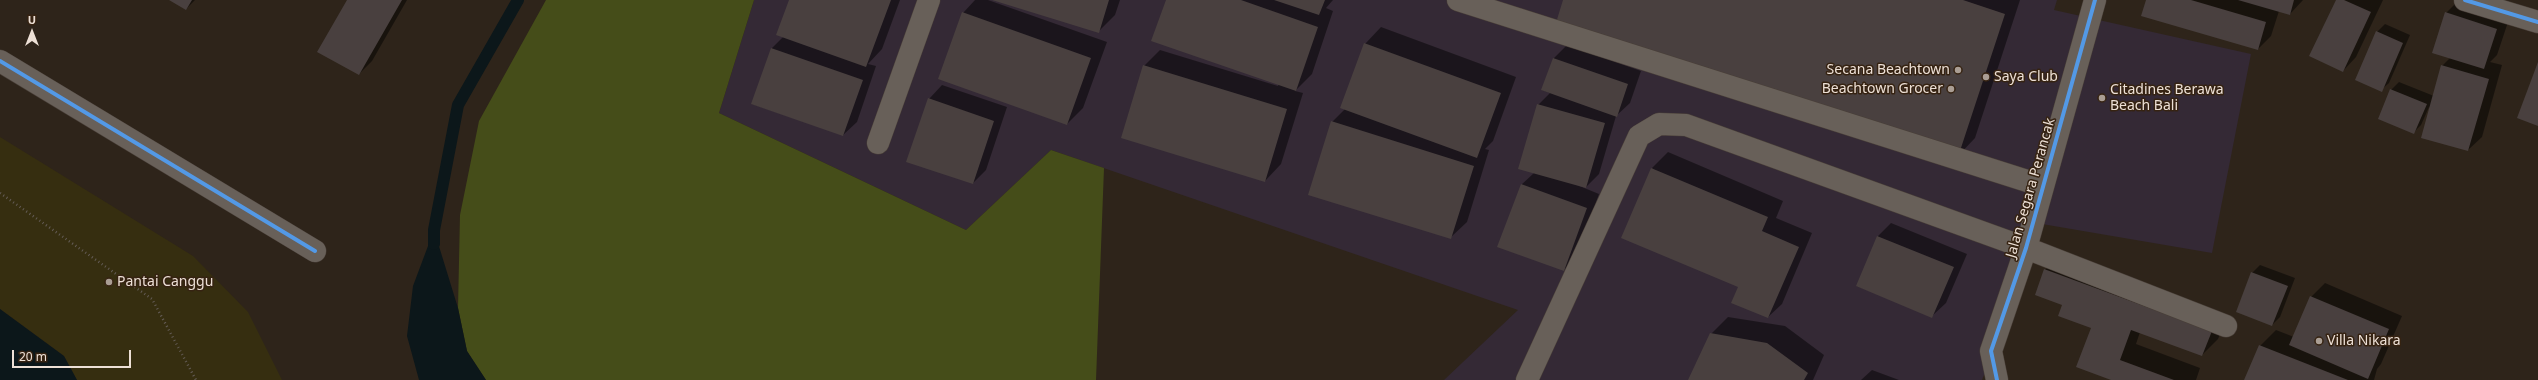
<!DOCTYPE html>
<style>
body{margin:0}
#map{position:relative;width:2538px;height:380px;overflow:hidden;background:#2e241a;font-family:"Noto Sans",sans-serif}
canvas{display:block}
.north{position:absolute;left:12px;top:12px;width:40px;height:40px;-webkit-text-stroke:3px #362312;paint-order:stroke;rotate:0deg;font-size:11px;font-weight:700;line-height:16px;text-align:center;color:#ede0d6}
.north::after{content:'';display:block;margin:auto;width:14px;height:18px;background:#ede0d6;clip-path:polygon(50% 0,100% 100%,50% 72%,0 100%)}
.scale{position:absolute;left:12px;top:350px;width:119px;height:18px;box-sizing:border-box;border:2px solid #ede0d6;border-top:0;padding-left:5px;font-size:12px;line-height:14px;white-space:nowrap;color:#ede0d6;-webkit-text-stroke:3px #362312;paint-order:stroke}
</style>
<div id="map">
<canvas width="2538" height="380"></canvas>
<div class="north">U</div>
<div class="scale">20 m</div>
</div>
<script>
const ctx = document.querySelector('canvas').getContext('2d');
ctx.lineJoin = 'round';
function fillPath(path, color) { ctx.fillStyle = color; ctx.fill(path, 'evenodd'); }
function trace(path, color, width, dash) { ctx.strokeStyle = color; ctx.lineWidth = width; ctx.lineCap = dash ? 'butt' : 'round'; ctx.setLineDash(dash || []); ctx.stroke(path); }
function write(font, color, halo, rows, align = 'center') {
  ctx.font = font + ' "Noto Sans",sans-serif'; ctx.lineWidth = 3; ctx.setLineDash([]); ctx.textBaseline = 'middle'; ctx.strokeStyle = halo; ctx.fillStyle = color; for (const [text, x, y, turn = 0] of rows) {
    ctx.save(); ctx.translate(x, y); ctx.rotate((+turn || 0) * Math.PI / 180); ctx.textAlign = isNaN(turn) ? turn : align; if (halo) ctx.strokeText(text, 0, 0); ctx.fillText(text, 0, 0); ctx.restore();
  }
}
fillPath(new Path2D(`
 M 754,0 L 2057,0 L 2054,10 L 2251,54 L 2212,253 L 2042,224 L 1982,380 L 1444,380 L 1518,310 L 1051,150 L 966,230 L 719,113 Z`), '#342935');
fillPath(new Path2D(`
 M 546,0 L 754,0 L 719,113 L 966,230 L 1051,150 L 1104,168 L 1096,380 L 486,380 L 467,351 L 458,308 L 460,215 L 479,121 Z`), '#454d19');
fillPath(new Path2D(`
 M 0,137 L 193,256 L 248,312 L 282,380 L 77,380 L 64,356 L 0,309 Z`), '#362e10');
fillPath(new Path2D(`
 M 434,230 L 458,308 L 467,351 L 486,380 L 419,380 L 407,336 L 413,286 Z
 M 0,309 L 64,356 L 77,380 L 0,380 Z`), '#0c171a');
fillPath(new Path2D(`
 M 171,0 L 195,0 L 186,9 Z
 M 349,0 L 407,0 L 372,61 L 359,74 Z
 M 790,0 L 900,0 L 882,49 L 868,64 L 876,66 L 857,122 L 843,135 L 752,104 L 772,48 L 784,36 Z
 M 975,0 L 988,0 L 1107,42 L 1083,108 L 1067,124 L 963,13 Z
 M 995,0 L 1120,0 L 1115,15 L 1099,31 Z
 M 1167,0 L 1333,0 L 1326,8 L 1333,11 L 1312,74 L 1295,91 L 1303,93 L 1281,164 L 1265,181 L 1144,66 L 1160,50 L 1278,86 L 1279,84 Z
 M 1564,0 L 2020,0 L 1975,138 L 1958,156 Z
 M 2147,0 L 2303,0 L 2290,14 L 2279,11 L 2271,36 L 2258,49 Z
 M 2337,0 L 2383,0 L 2356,57 L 2343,71 Z
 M 2459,0 L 2510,16 L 2497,55 L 2490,62 L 2502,65 L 2482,137 L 2468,150 L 2429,107 L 2421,125 L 2413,133 L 2391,90 L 2399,82 L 2434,96 L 2442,66 L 2450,58 L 2446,13 Z
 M 2385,24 L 2410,35 L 2389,83 L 2381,90 L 2377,32 Z
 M 1381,27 L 1516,77 L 1493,141 L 1485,149 L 1489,150 L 1467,222 L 1450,238 L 1332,122 L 1345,109 L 1365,44 Z
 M 1567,45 L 1641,71 L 1630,103 L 1616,116 L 1599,174 L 1586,187 L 1577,185 L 1599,194 L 1577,256 L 1564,270 L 1521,185 L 1534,173 L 1538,105 L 1550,93 L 1542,90 L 1554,58 Z
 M 942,85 L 1007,107 L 986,170 L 973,183 L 929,99 Z
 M 1668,152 L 1783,201 L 1776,218 L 1812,233 L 1782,304 L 1768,317 L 1652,168 Z
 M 1891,223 L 1967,254 L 1946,303 L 1932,316 L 1857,286 L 1878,236 Z
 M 2061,253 L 2228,315 L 2218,339 L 2202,355 L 2140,332 L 2136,344 L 2200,368 L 2196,380 L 2114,380 L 2092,327 L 2063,304 L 2045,270 Z
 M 2260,265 L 2295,278 L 2280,317 L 2272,325 L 2252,273 Z
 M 2325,283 L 2402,316 L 2381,364 L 2377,369 L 2374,380 L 2245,380 L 2260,346 L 2276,330 L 2294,337 L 2311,297 Z
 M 1728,317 L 1785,326 L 1824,355 L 1813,380 L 1689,380 L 1711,334 Z
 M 1872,370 L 1899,380 L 1861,380 Z`), '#0007');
trace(new Path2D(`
 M 434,244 L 434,230 L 458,105 L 518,0`), '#0c171a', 12);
fillPath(new Path2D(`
 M 169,0 L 192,0 L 186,10 Z
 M 347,0 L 402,0 L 359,75 L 317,52 Z
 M 789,0 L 891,0 L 866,67 L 776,35 Z
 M 992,0 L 1109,0 L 1099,33 Z
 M 1166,0 L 1241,0 L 1318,27 L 1296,91 L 1151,41 Z
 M 1274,0 L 1325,0 L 1319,15 Z
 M 1563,0 L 1963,0 L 2005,14 L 1958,157 L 1555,26 Z
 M 2146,0 L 2191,0 L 2266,22 L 2258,50 L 2141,16 Z
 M 2238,0 L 2294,0 L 2290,15 Z
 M 2336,0 L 2344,0 L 2371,12 L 2343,72 L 2309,56 Z
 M 962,12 L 1091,58 L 1067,125 L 938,79 Z
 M 2445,12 L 2497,29 L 2484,69 L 2432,53 Z
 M 2376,31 L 2403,43 L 2382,92 L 2355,80 Z
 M 1364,43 L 1501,93 L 1477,158 L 1340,108 Z
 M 771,48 L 863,80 L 843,136 L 751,104 Z
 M 1553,58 L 1628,84 L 1617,117 L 1541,90 Z
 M 2538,62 L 2538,126 L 2517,118 Z
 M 1143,65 L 1287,109 L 1265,182 L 1121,138 Z
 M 2441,65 L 2489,79 L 2468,151 L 2421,138 Z
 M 2390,89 L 2427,104 L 2414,134 L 2378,119 Z
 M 928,98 L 994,121 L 973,184 L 906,162 Z
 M 1537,104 L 1605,123 L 1586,188 L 1518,169 Z
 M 1331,121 L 1474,166 L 1451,239 L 1308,195 Z
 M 1651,168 L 1768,217 L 1762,231 L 1799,247 L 1768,318 L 1731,303 L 1738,287 L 1621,238 Z
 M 1521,184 L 1587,208 L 1564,271 L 1497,247 Z
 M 1877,236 L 1954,267 L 1932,318 L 1856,286 Z
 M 2044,269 L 2212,331 L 2202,356 L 2131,330 L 2120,360 L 2174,380 L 2111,380 L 2076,367 L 2091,328 L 2058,316 L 2062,305 L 2035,295 Z
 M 2251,272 L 2288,286 L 2272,326 L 2236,312 Z
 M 2310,296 L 2389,329 L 2368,379 L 2289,345 Z
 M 1710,333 L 1767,343 L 1808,373 L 1804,380 L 1688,380 Z
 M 2259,345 L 2348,380 L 2244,380 Z`), '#49403f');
const minor = new Path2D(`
 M 1458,0 L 2043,186
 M 2465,0 L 2538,22
 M 0,61 L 315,251
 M 878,143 L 929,0
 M 1527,380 L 1639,136 L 1659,124 L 1686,125 L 2026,248 L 2226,326
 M 1997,380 L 1991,351 L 2026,248 L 2095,0`);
trace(minor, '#493f38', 23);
trace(new Path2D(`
 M 0,193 L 152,299 L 196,380`), '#645c56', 2.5, [1, 3]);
trace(minor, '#686059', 22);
trace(new Path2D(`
 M 2465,0 L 2538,22
 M 0,61 L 315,251
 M 1997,380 L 1991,351 L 2026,248 L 2095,0`), '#5399e6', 4);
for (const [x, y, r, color] of [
 [1958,70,4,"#aa9e94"],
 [1986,77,4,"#aa9e94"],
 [1951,89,4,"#aa9e94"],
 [2102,98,4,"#aa9e94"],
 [109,282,4,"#aa9e94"],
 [2319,341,4,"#aa9e94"]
]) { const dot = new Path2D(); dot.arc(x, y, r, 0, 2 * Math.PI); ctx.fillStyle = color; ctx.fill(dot); trace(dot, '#362312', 1.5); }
write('14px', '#ede0d6', '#362312', [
 ["Secana Beachtown",1950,70,"right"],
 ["Saya Club",1994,77],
 ["Beachtown Grocer",1943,89,"right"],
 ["Citadines Berawa",2110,90],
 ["Beach Bali",2110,106],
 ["Pantai Canggu",117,282],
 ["Villa Nikara",2327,341]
], 'left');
write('14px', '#ede0d6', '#362312', [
 ["Jalan Segara Perancak",2031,188,-74]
]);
</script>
